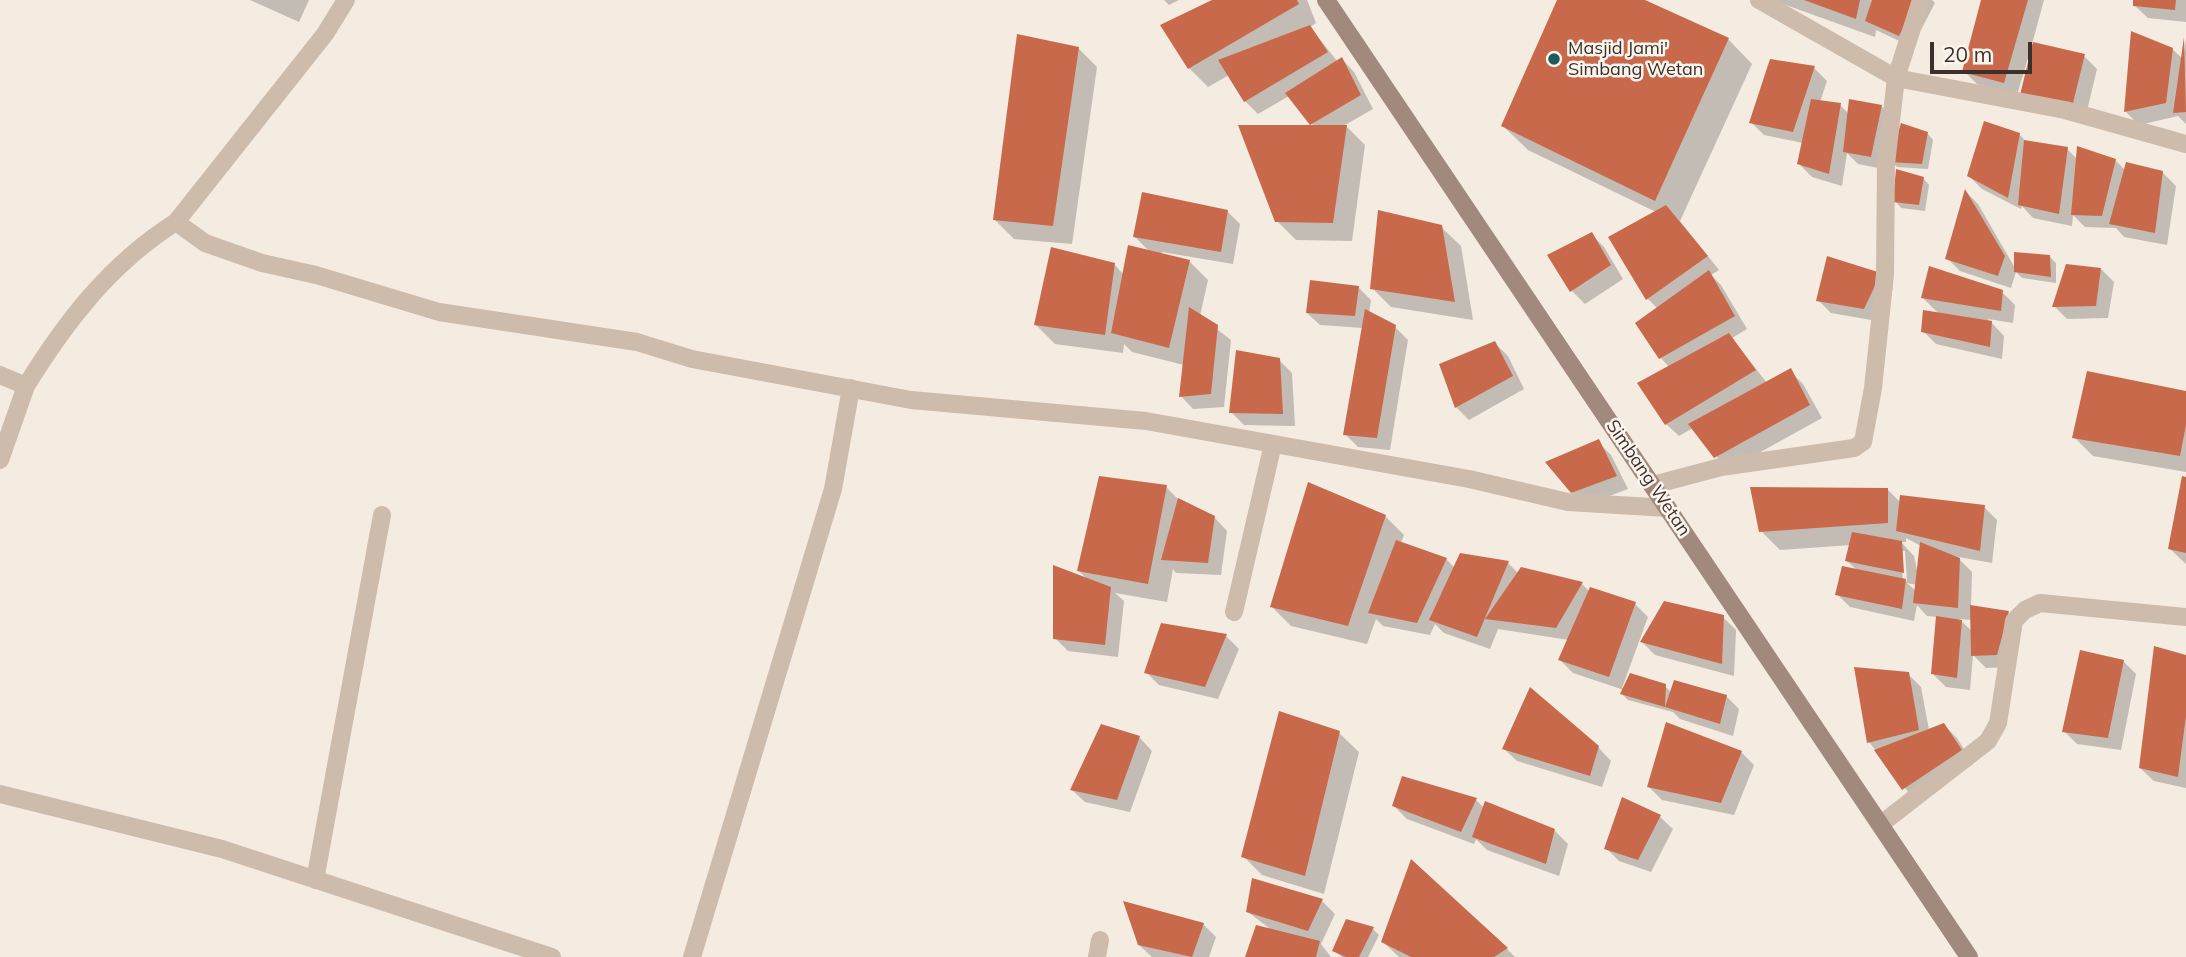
<!DOCTYPE html>
<style>
body{margin:0}
#map{position:relative;width:2186px;height:957px;overflow:hidden;background:#f4ebe1;font-family:Mulish,sans-serif}
canvas{display:block}
.scale{position:absolute;left:1930px;top:42px;width:102px;height:32px;box-sizing:border-box;border:4px solid #3b302b;border-top:0;padding-left:9px;font-size:21px;line-height:24px;white-space:nowrap;color:#3b302b;-webkit-text-stroke:5px #fbf5ee;paint-order:stroke}
</style>
<div id="map">
<canvas width="2186" height="957"></canvas>
<div class="scale">20 m</div>
</div>
<script>
const ctx = document.querySelector('canvas').getContext('2d');
ctx.lineJoin = 'round';
function fillPath(path, color) { ctx.fillStyle = color; ctx.fill(path, 'evenodd'); }
function trace(path, color, width, dash) { ctx.strokeStyle = color; ctx.lineWidth = width; ctx.lineCap = dash ? 'butt' : 'round'; ctx.setLineDash(dash || []); ctx.stroke(path); }
function write(font, color, halo, rows, align = 'center') {
  ctx.font = font + ' Mulish,sans-serif'; ctx.lineWidth = 5; ctx.setLineDash([]); ctx.textBaseline = 'middle'; ctx.strokeStyle = halo; ctx.fillStyle = color; for (const [text, x, y, turn = 0] of rows) {
    ctx.save(); ctx.translate(x, y); ctx.rotate((+turn || 0) * Math.PI / 180); ctx.textAlign = isNaN(turn) ? turn : align; if (halo) ctx.strokeText(text, 0, 0); ctx.fillText(text, 0, 0); ctx.restore();
  }
}
fillPath(new Path2D(`
 M 250,0 L 309,0 L 299,22 Z
 M 1164,0 L 1179,0 L 1169,5 Z
 M 1216,0 L 1307,0 L 1316,23 L 1310,27 L 1337,61 L 1342,59 L 1354,72 L 1373,109 L 1345,125 L 1365,145 L 1352,241 L 1296,240 L 1277,221 L 1315,127 L 1289,96 L 1258,114 L 1245,101 L 1229,75 L 1208,87 L 1189,68 Z
 M 1559,0 L 1641,0 L 1728,39 L 1752,64 L 1680,221 L 1719,270 L 1711,275 L 1721,285 L 1747,329 L 1732,338 L 1767,383 L 1790,371 L 1803,384 L 1822,418 L 1728,470 L 1693,428 L 1679,436 L 1666,424 L 1669,367 L 1661,358 L 1658,309 L 1647,298 L 1656,212 L 1528,150 L 1503,126 Z
 M 1772,0 L 1932,0 L 1935,3 L 1912,47 L 1876,30 L 1875,37 Z
 M 1983,0 L 2044,0 L 2032,44 L 2084,56 L 2097,69 L 2085,119 L 2031,59 L 2028,58 L 2017,95 L 1977,84 L 1964,71 Z
 M 2135,0 L 2186,0 L 2186,22 L 2148,18 L 2134,5 Z
 M 2132,33 L 2172,49 L 2183,59 L 2186,39 L 2186,124 L 2178,116 L 2139,125 L 2126,112 Z
 M 1078,48 L 1097,67 L 1072,244 L 1014,239 L 995,220 Z
 M 1771,61 L 1814,68 L 1827,81 L 1820,102 L 1840,105 L 1849,114 L 1881,106 L 1894,119 L 1883,169 L 1858,164 L 1847,153 L 1842,186 L 1812,177 L 1799,164 L 1803,143 L 1764,135 L 1751,122 Z
 M 1927,133 L 1933,140 L 1928,169 L 1897,167 L 1891,161 Z
 M 2019,134 L 2027,143 L 2067,149 L 2077,159 L 2115,160 L 2125,170 L 2163,173 L 2176,186 L 2167,245 L 2124,237 L 2116,228 L 2085,227 L 2073,215 L 2072,226 L 2033,218 L 2022,206 L 2021,209 L 1982,189 L 1969,176 Z
 M 1923,178 L 1929,185 L 1925,211 L 1901,208 L 1895,201 Z
 M 1966,192 L 1978,204 L 2015,268 L 2050,257 L 2056,263 L 2056,283 L 2022,278 L 2016,272 L 2011,288 L 1960,271 L 1947,258 Z
 M 1227,211 L 1240,224 L 1233,264 L 1162,252 L 1162,255 L 1189,261 L 1208,280 L 1200,316 L 1231,340 L 1224,407 L 1193,409 L 1181,396 L 1184,365 L 1132,352 L 1124,344 L 1123,353 L 1055,344 L 1036,325 L 1114,264 L 1124,275 L 1150,252 L 1135,237 Z
 M 1441,227 L 1461,246 L 1473,320 L 1391,307 L 1372,288 Z
 M 1591,234 L 1604,247 L 1623,279 L 1585,304 L 1572,291 Z
 M 2101,269 L 2114,282 L 2108,318 L 2067,319 L 2054,306 Z
 M 1880,275 L 1893,288 L 1877,321 L 1831,313 L 1818,300 Z
 M 1358,287 L 1371,300 L 1369,314 L 1394,326 L 1408,340 L 1390,450 L 1358,447 L 1345,434 L 1363,328 L 1320,325 L 1307,313 Z
 M 2002,292 L 2015,305 L 2013,323 L 1988,319 L 2004,336 L 2002,359 L 1936,344 L 1923,331 L 1939,314 L 1923,298 Z
 M 1495,343 L 1508,356 L 1524,389 L 1469,420 L 1456,407 Z
 M 1279,360 L 1292,373 L 1295,426 L 1244,425 L 1231,412 Z
 M 2186,393 L 2186,472 L 2093,456 L 2074,437 Z
 M 1598,442 L 1611,455 L 1628,489 L 1585,505 L 1572,492 Z
 M 2186,478 L 2186,564 L 2170,549 Z
 M 1166,487 L 1179,500 L 1214,517 L 1227,531 L 1221,575 L 1176,573 L 1173,569 L 1167,602 L 1115,593 L 1124,601 L 1118,657 L 1068,651 L 1055,638 L 1088,580 L 1079,571 Z
 M 1887,489 L 1901,503 L 1984,507 L 1997,520 L 1992,563 L 1948,555 L 1959,559 L 1972,572 L 1971,607 L 2008,613 L 2021,626 L 2010,667 L 1986,668 L 1973,655 L 1970,690 L 1946,687 L 1933,674 L 1938,617 L 1927,616 L 1917,605 L 1914,621 L 1850,607 L 1837,594 L 1858,571 L 1847,561 L 1851,545 L 1780,550 L 1761,531 ZM 1906,538 L 1921,546 L 1918,575 L 1914,556 L 1901,542 L 1906,542 ZM 1901,551 L 1905,551 L 1907,581 L 1903,582 ZM 1907,583 L 1917,585 L 1916,591 ZM 1959,619 L 1972,620 L 1973,632 Z
 M 1385,516 L 1404,535 L 1401,543 L 1446,559 L 1455,568 L 1508,563 L 1518,573 L 1522,569 L 1582,584 L 1590,592 L 1635,604 L 1648,617 L 1622,688 L 1665,686 L 1672,693 L 1726,696 L 1739,709 L 1733,736 L 1680,719 L 1673,712 L 1628,700 L 1622,694 L 1624,690 L 1573,673 L 1560,660 L 1569,640 L 1498,629 L 1490,649 L 1444,633 L 1435,624 L 1430,635 L 1383,626 L 1376,619 L 1367,644 L 1291,626 L 1272,607 Z
 M 1723,617 L 1736,630 L 1734,676 L 1655,655 L 1642,642 Z
 M 1226,636 L 1239,649 L 1218,699 L 1159,685 L 1146,672 Z
 M 2186,657 L 2186,788 L 2154,781 L 2140,768 Z
 M 2123,661 L 2136,674 L 2121,750 L 2077,744 L 2064,731 Z
 M 1908,674 L 1921,687 L 1929,730 L 1944,725 L 1957,738 L 1973,764 L 1916,802 L 1869,742 Z
 M 1102,727 L 1140,738 L 1152,751 L 1130,812 L 1085,802 L 1072,790 Z
 M 1339,733 L 1359,752 L 1324,894 L 1262,875 L 1243,856 Z
 M 1598,747 L 1611,761 L 1602,787 L 1517,761 L 1504,749 Z
 M 1741,752 L 1754,765 L 1734,815 L 1662,800 L 1649,787 Z
 M 1476,800 L 1485,809 L 1555,831 L 1568,844 L 1559,876 L 1487,850 L 1476,839 L 1474,844 L 1407,819 L 1394,806 Z
 M 1660,817 L 1673,829 L 1651,872 L 1619,861 L 1606,848 Z
 M 1412,862 L 1507,949 L 1515,957 L 1399,957 L 1383,942 Z
 M 1322,901 L 1335,914 L 1321,944 L 1331,957 L 1247,957 L 1269,928 L 1248,912 Z
 M 1203,924 L 1216,937 L 1209,957 L 1152,957 L 1139,945 Z
 M 1373,929 L 1379,935 L 1368,957 L 1342,957 L 1334,950 Z`), '#0003');
fillPath(new Path2D(`
 M 1212,0 L 1297,0 L 1299,4 L 1188,69 L 1160,25 Z
 M 1557,0 L 1645,0 L 1729,38 L 1655,201 L 1501,126 Z
 M 1804,0 L 1860,0 L 1856,19 Z
 M 1872,0 L 1917,0 L 1899,36 L 1865,21 Z
 M 1981,0 L 2028,0 L 2004,83 L 1962,72 Z
 M 2133,0 L 2176,0 L 2175,10 L 2133,6 Z
 M 1310,25 L 1328,52 L 1244,102 L 1218,60 Z
 M 2131,31 L 2173,48 L 2166,103 L 2124,112 Z
 M 1017,34 L 1079,47 L 1053,226 L 993,220 Z
 M 2184,37 L 2186,112 L 2173,113 Z
 M 2033,42 L 2085,54 L 2072,107 L 2020,95 Z
 M 1342,57 L 1361,95 L 1310,125 L 1285,93 Z
 M 1770,59 L 1815,66 L 1793,132 L 1749,123 Z
 M 1811,99 L 1841,103 L 1829,174 L 1797,164 Z
 M 1849,99 L 1882,105 L 1871,157 L 1843,152 Z
 M 1984,121 L 2020,133 L 2008,198 L 1967,176 Z
 M 1901,123 L 1928,132 L 1922,164 L 1889,162 Z
 M 1238,125 L 1347,125 L 1333,223 L 1275,222 Z
 M 2024,140 L 2068,147 L 2059,214 L 2018,205 Z
 M 2077,146 L 2116,159 L 2102,216 L 2071,215 Z
 M 2126,162 L 2163,171 L 2155,233 L 2109,224 Z
 M 1896,169 L 1924,177 L 1919,205 L 1893,202 Z
 M 1965,189 L 2005,256 L 1998,276 L 1945,259 Z
 M 1142,192 L 1228,210 L 1221,252 L 1133,237 Z
 M 1666,205 L 1708,256 L 1646,300 L 1608,237 Z
 M 1378,210 L 1442,225 L 1455,302 L 1370,289 Z
 M 1592,232 L 1611,265 L 1570,292 L 1547,255 Z
 M 1128,245 L 1190,260 L 1169,348 L 1111,333 Z
 M 1051,247 L 1115,263 L 1105,335 L 1034,325 Z
 M 2014,252 L 2050,255 L 2051,277 L 2014,272 Z
 M 1827,256 L 1881,273 L 1864,309 L 1816,301 Z
 M 2066,264 L 2101,268 L 2096,306 L 2052,307 Z
 M 1929,266 L 2003,290 L 2001,311 L 1921,298 Z
 M 1709,270 L 1735,316 L 1659,359 L 1635,323 Z
 M 1310,280 L 1359,286 L 1355,316 L 1306,313 Z
 M 1189,307 L 1218,325 L 1211,394 L 1179,397 Z
 M 1365,309 L 1396,325 L 1377,438 L 1343,435 Z
 M 1923,310 L 1992,321 L 1990,347 L 1921,332 Z
 M 1729,333 L 1756,370 L 1665,425 L 1637,383 Z
 M 1495,341 L 1513,376 L 1455,408 L 1439,364 Z
 M 1236,350 L 1280,358 L 1283,414 L 1229,413 Z
 M 1791,368 L 1810,405 L 1714,458 L 1688,424 Z
 M 2087,371 L 2186,391 L 2186,425 L 2180,456 L 2072,438 Z
 M 1599,439 L 1617,476 L 1571,493 L 1545,462 Z
 M 1099,476 L 1167,485 L 1148,584 L 1077,571 Z
 M 2182,476 L 2186,477 L 2186,553 L 2168,549 Z
 M 1308,482 L 1386,515 L 1348,626 L 1270,607 Z
 M 1750,487 L 1888,488 L 1888,523 L 1759,532 Z
 M 1900,495 L 1985,505 L 1980,551 L 1896,531 Z
 M 1178,498 L 1215,516 L 1208,563 L 1161,560 Z
 M 1852,532 L 1902,541 L 1904,573 L 1845,561 Z
 M 1396,540 L 1447,558 L 1417,623 L 1368,613 Z
 M 1920,542 L 1960,558 L 1958,608 L 1913,603 Z
 M 1460,553 L 1509,561 L 1477,637 L 1429,620 Z
 M 1053,565 L 1111,587 L 1105,645 L 1053,639 Z
 M 1842,566 L 1906,579 L 1902,609 L 1835,595 Z
 M 1521,567 L 1583,582 L 1556,628 L 1485,619 Z
 M 1590,587 L 1636,602 L 1609,677 L 1558,660 Z
 M 1664,601 L 1724,615 L 1722,664 L 1640,642 Z
 M 1970,605 L 2009,611 L 1997,655 L 1971,656 Z
 M 1936,616 L 1962,620 L 1957,678 L 1931,674 Z
 M 1161,623 L 1227,634 L 1205,687 L 1144,673 Z
 M 2154,646 L 2186,655 L 2186,716 L 2178,777 L 2139,768 Z
 M 2080,650 L 2124,660 L 2108,738 L 2062,732 Z
 M 1854,667 L 1909,672 L 1919,730 L 1867,743 Z
 M 1630,673 L 1666,684 L 1665,707 L 1620,694 Z
 M 1674,680 L 1727,695 L 1720,724 L 1665,707 Z
 M 1530,687 L 1599,746 L 1590,776 L 1502,749 Z
 M 1279,711 L 1340,731 L 1305,876 L 1241,857 Z
 M 1666,722 L 1742,751 L 1721,803 L 1647,787 Z
 M 1944,723 L 1962,750 L 1902,790 L 1874,750 Z
 M 1101,724 L 1140,736 L 1117,800 L 1070,790 Z
 M 1402,776 L 1477,798 L 1461,832 L 1392,806 Z
 M 1622,797 L 1661,815 L 1638,860 L 1604,849 Z
 M 1485,801 L 1555,829 L 1546,864 L 1472,837 Z
 M 1411,859 L 1508,948 L 1494,957 L 1411,957 L 1381,942 Z
 M 1252,878 L 1323,899 L 1308,931 L 1246,912 Z
 M 1123,901 L 1204,923 L 1192,957 L 1138,945 Z
 M 1346,919 L 1374,927 L 1359,957 L 1346,957 L 1332,951 Z
 M 1256,925 L 1320,941 L 1316,957 L 1245,957 Z`), '#c8694b');
trace(new Path2D(`
 M 346,0 L 325,34 L 176,222 L 205,243 L 262,263 L 316,275 L 439,312 L 637,342 L 692,359 L 911,400 L 1146,421 L 1469,479 L 1568,502 L 1668,508
 M 1759,0 L 1896,78 L 2065,110 L 2186,144
 M 0,375 L 26,386 C 66,321 111,263 176,222
 M 0,460 L 26,386
 M 1653,485 L 1721,467 L 1854,448 L 1863,442 L 1873,388 L 1885,274 L 1886,164 L 1896,78 L 1921,0
 M 1234,612 L 1273,444
 M 0,794 L 222,849 L 552,957
 M 1881,824 L 1988,741 L 1998,723 L 2014,621 L 2025,610 L 2040,603 L 2186,617
 M 315,880 L 382,515
 M 692,957 L 833,489 L 851,388
 M 1097,957 L 1100,940`), '#cdbbac', 18);
trace(new Path2D(`
 M 1326,0 L 1969,957`), '#a18a7d', 18);
for (const [x, y, r, color] of [
 [1554,59,7,"#1f5a5e"]
]) { const dot = new Path2D(); dot.arc(x, y, r, 0, 2 * Math.PI); ctx.fillStyle = color; ctx.fill(dot); trace(dot, '#fbf5ee', 2.5); }
write('18px', '#3b302b', '#fbf5ee', [
 ["Masjid Jami'",1568,49],
 ["Simbang Wetan",1568,70]
], 'left');
write('18px', '#3b302b', '#fbf5ee', [
 ["Simbang Wetan",1648,478,56]
]);
</script>
